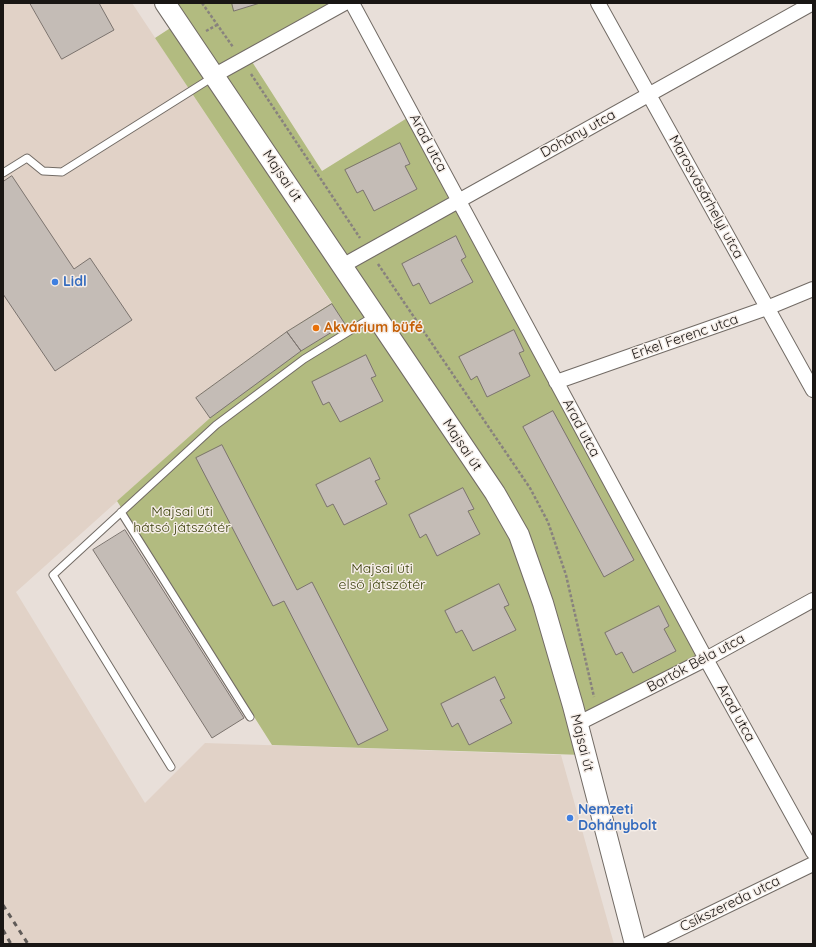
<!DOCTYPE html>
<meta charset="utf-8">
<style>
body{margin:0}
#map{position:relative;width:816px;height:947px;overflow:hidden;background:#e8dfd9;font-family:Quicksand,sans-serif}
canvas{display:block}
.frame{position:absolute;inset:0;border:4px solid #191614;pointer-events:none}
</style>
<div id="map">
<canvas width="816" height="947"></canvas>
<div class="frame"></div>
</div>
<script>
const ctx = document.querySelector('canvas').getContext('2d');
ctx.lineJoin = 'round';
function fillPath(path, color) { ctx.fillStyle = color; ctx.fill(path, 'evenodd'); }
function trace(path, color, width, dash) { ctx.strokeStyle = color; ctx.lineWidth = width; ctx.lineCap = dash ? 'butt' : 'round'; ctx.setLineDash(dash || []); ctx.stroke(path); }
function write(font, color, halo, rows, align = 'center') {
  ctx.font = font + ' Quicksand,sans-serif'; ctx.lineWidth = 3; ctx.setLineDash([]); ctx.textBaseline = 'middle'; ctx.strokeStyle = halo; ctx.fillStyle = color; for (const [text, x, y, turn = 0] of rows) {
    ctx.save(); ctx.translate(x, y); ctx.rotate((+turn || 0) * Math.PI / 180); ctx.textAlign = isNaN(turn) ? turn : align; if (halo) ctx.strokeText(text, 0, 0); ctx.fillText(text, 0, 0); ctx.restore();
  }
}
fillPath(new Path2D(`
 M 3,3 L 132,3 L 332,304 L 287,332 L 196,399 L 210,418 L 16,592 L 145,803 L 205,743 L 561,755 L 614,944 L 3,944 Z`), '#e1d2c7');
fillPath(new Path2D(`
 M 167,3 L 344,3 L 249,57 L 322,171 L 412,115 L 705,659 L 578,722 L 519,535 L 584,755 L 272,745 L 117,501 L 210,418 L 196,398 L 287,332 L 332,303 L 155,38 L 178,23 Z`), '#b2bb80');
const building = new Path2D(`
 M 30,3 L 99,3 L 114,30 L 62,59 Z
 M 232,3 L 260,3 L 234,11 Z
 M 400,143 L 410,164 L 405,166 L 417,189 L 374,211 L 363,190 L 357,193 L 345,170 Z
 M 12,176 L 74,269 L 90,258 L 132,320 L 55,371 L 3,294 L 3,182 Z
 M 456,236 L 466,257 L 461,260 L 473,282 L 430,304 L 419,283 L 413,286 L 402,264 Z
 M 332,304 L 345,324 L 301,351 L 287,332 Z
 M 514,330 L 524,351 L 519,353 L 530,376 L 487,397 L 477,376 L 471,380 L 459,357 Z
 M 287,332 L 301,351 L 210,418 L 196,398 Z
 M 366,355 L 376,376 L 371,378 L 383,401 L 340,422 L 329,402 L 323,405 L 312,382 Z
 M 553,411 L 634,560 L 604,577 L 523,427 Z
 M 222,445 L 297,590 L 312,582 L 388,730 L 358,745 L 284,601 L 273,606 L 196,458 Z
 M 370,458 L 380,479 L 375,481 L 387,504 L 344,525 L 333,504 L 327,507 L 316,485 Z
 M 463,488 L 474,509 L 468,511 L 480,534 L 437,556 L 426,534 L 420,538 L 409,515 Z
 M 125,530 L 244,718 L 212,738 L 93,550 Z
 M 499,584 L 509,605 L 504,607 L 516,630 L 473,651 L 462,630 L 456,633 L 445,611 Z
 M 659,606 L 669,626 L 664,629 L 676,651 L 633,673 L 622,652 L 616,655 L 605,633 Z
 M 495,677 L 505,698 L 500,700 L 512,723 L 469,745 L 458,723 L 452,727 L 441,704 Z`);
fillPath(building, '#c4bcb6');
trace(building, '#7b736e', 1);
const lane = new Path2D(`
 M 3,173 L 27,158 L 43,171 L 62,172 L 213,77
 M 121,512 L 250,717
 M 171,767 L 53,575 L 216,425 L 304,359 L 374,316`);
const street = new Path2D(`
 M 352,3 L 706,659 L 813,852
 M 598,3 L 813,390
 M 215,75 L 345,3
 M 342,266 L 813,3
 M 556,382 L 767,308 L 813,289
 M 577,724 L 706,659 L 813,600
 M 648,944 L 813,864`);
const secondary = new Path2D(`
 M 165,3 L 495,493 L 519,535 L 543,603 L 573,706 L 635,944`);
trace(lane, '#726b65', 9);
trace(street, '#726b65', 16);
trace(secondary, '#726b65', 22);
trace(new Path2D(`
 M 202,3 L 233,47
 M 206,31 L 217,25
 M 251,74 L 360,238
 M 378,264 L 530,488 L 548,522 L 566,575 L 594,697`), '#88827e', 2.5, [3, 2]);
trace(lane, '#fff', 7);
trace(street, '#fff', 14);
trace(secondary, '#fff', 20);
trace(new Path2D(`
 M 3,905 L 28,944
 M 3,930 L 11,944`), '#605b58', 3, [5, 5]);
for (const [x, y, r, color] of [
 [55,282,4,"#3f7fe0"],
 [316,328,4,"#e8710a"],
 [570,818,4,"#3f7fe0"]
]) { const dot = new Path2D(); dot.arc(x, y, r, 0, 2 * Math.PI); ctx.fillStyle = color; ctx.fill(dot); trace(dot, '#f5ede7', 1.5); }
write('14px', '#191614', '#f5ede7', [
 ["Dohány utca",578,134,-29],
 ["Arad utca",428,143,62],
 ["Majsai út",282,176,56],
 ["Marosvásárhelyi utca",706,197,61],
 ["Erkel Ferenc utca",685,337,-19],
 ["Arad utca",581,428,62],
 ["Majsai út",462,445,56],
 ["Bartók Béla utca",696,663,-28],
 ["Arad utca",736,713,61],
 ["Majsai út",582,743,76],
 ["Csíkszereda utca",730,904,-26]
]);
write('bold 14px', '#366cbe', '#f5ede7', [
 ["Lidl",63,282],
 ["Nemzeti",578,810],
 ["Dohánybolt",578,826]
], 'left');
write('bold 14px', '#c56008', '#f5ede7', [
 ["Akvárium büfé",324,328]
], 'left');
write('14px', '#3d420f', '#f5ede7', [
 ["Majsai úti",182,512],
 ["hátsó játszótér",182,528],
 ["Majsai úti",382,569],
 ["első játszótér",382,585]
]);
</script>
